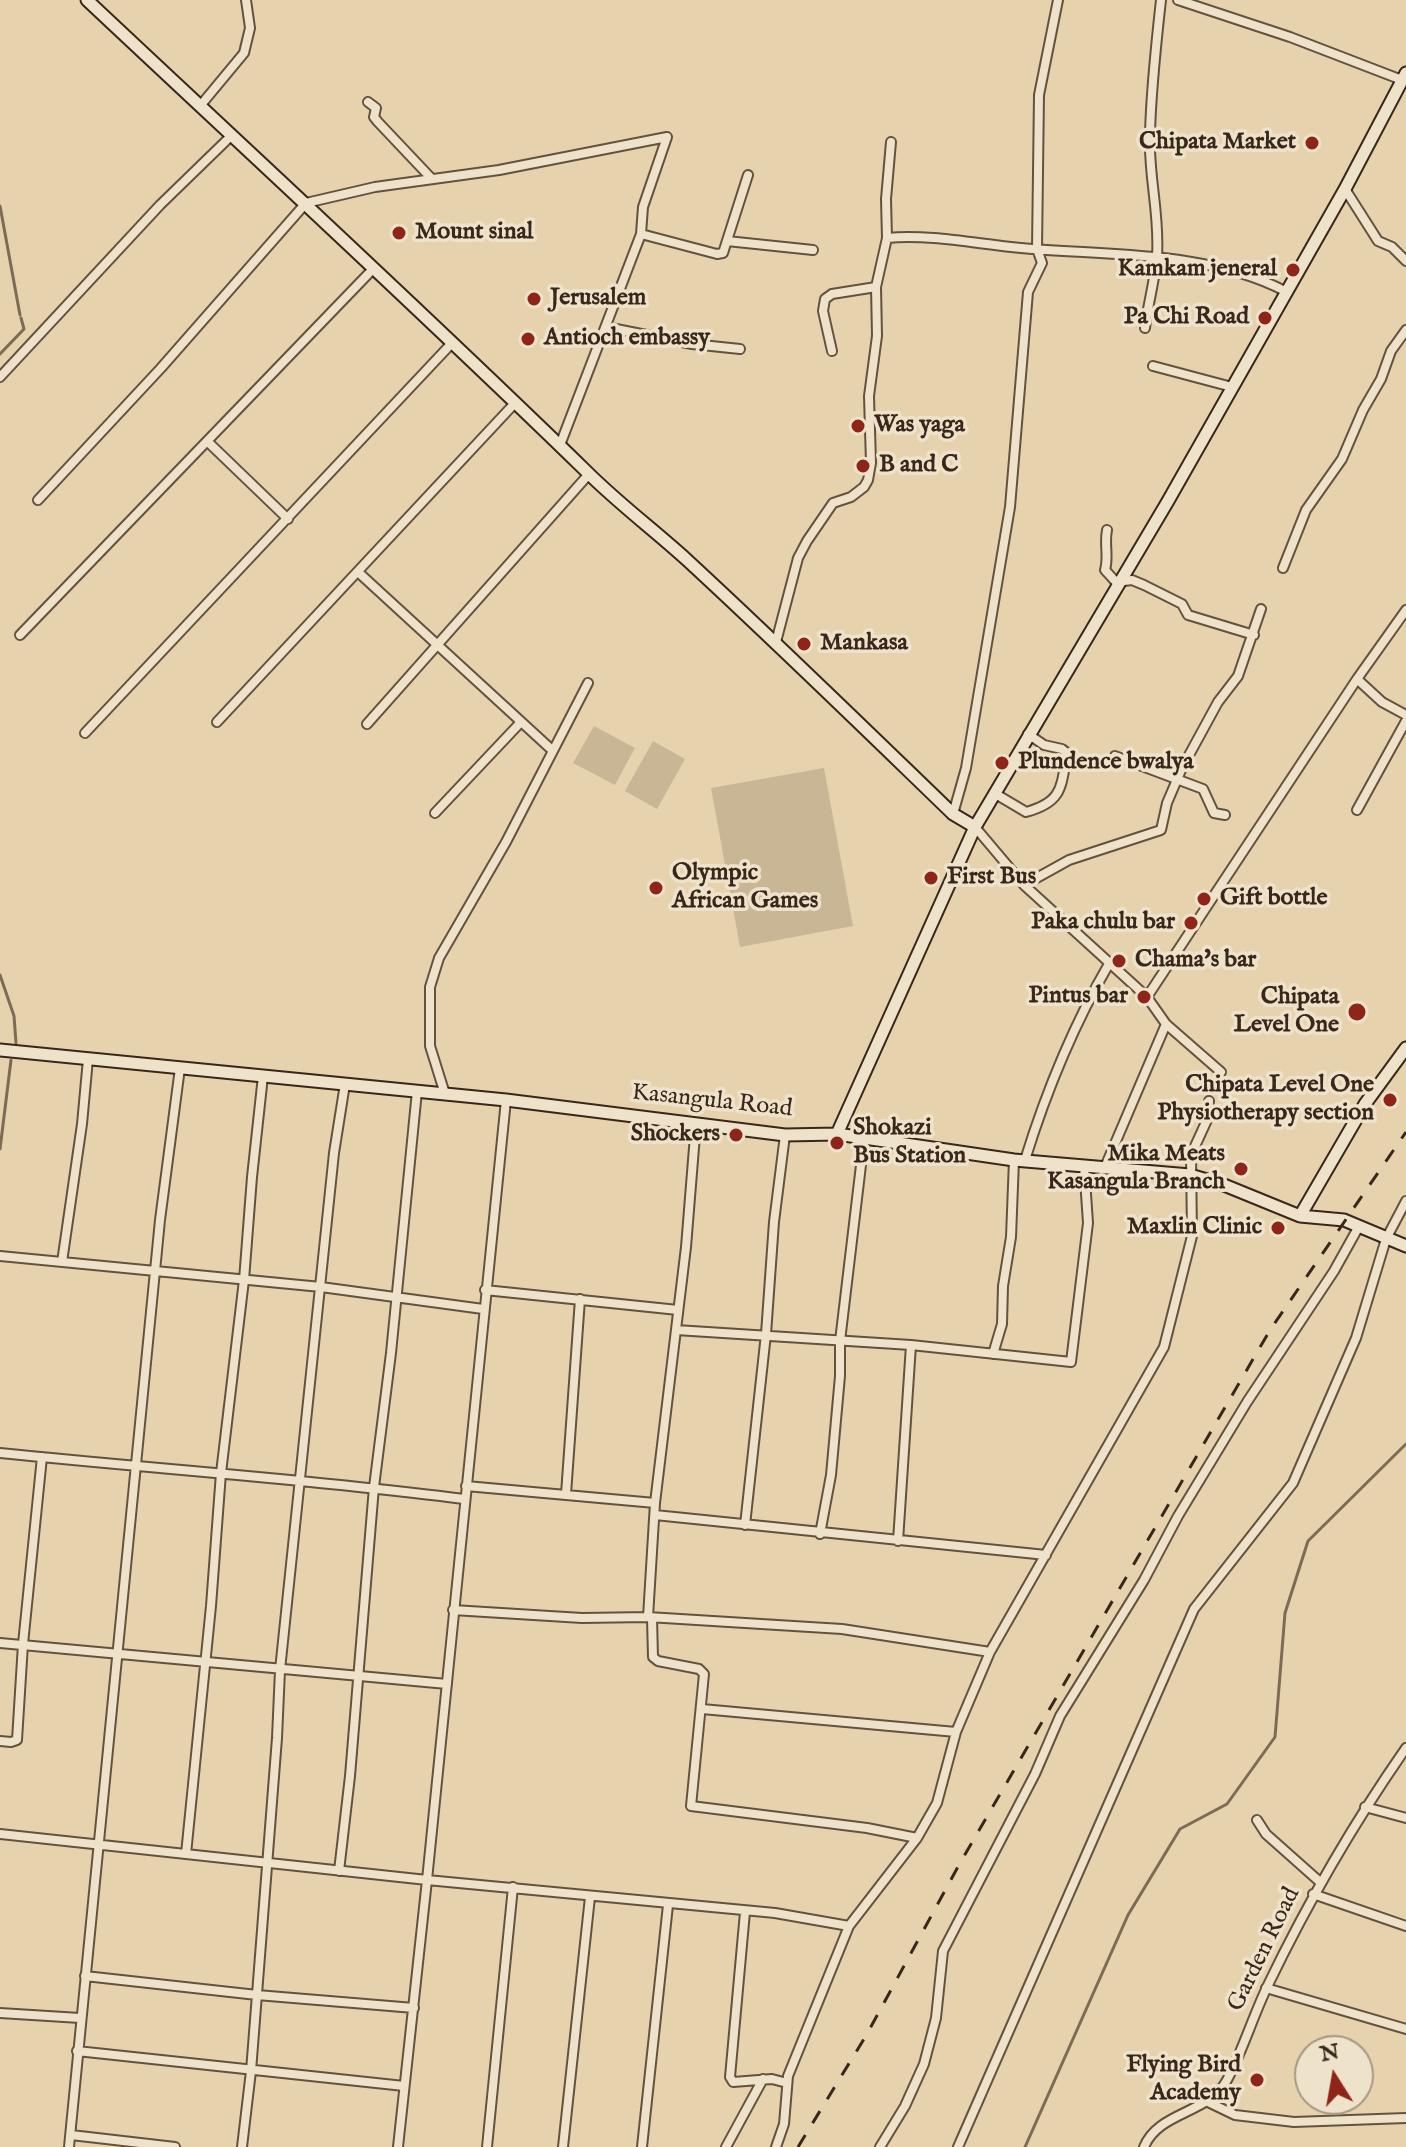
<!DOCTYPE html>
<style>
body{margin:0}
#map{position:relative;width:1406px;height:2147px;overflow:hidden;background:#e6d3ae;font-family:"IM FELL English",serif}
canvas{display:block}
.north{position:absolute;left:1294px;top:2035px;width:80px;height:80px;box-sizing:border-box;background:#efe2ca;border:2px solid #a69784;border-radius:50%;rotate:349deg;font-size:22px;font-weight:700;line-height:32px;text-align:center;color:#38271a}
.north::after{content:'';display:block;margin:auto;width:28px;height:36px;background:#8f2418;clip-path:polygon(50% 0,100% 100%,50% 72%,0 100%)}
</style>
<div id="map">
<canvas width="1406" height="2147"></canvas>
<div class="north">N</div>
</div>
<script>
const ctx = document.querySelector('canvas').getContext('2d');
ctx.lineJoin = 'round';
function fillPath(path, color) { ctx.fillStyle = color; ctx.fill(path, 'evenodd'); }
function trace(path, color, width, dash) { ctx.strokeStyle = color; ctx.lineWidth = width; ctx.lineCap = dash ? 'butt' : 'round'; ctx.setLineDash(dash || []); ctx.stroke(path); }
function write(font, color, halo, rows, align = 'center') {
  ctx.font = font + ' "IM FELL English",serif'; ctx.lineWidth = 7; ctx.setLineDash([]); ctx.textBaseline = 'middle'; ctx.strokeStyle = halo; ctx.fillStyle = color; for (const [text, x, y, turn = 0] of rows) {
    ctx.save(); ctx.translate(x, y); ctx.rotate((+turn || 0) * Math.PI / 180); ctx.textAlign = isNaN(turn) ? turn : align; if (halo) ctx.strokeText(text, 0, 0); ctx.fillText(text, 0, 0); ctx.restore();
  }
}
fillPath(new Path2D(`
 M 594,726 L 635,748 L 615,785 L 573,763 Z
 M 653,741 L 685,759 L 657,809 L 625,791 Z
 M 824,768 L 853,926 L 740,947 L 711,788 Z`), '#c8b695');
trace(new Path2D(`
 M 0,206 L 20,315
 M 0,354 L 24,329 L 21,318
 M 0,975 L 14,1016 L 16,1043
 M 0,1149 L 11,1060
 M 1025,2147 L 1128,1915 L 1180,1829 L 1227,1804 L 1275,1737 L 1285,1613 L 1308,1541 L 1406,1444`), '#7d6b55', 3);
const street = new Path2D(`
 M 1178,0 L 1290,37 L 1402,80
 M 368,102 L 376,108 L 374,117 L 378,122 L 431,178
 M 200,106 L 244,53 L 250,28 L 246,0
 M 1345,189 L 1378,241 L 1392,247 L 1406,261
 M 641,234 L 717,254 L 723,253 L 748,175
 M 887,238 L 886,199 L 891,142
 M 727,241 L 813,250
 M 606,327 L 692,344 L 740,349
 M 1145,328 C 1148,304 1155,279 1157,256 C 1160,214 1148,175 1150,134 C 1151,89 1156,45 1161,0
 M 832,351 L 823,311 L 825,299 L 832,294 L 876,287
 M 1153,366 L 1232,387
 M 0,377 L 160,205 L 231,136
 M 208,442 L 288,519
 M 38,500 L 161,368 L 306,203 L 375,187 L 499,170 L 667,137 L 643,207 L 641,234 L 560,445
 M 1107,530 C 1104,544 1109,556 1105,570 L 1116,582 L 1132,580 L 1144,585 L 1182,604 L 1188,615 L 1254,635
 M 1283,568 L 1306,510 L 1342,459 L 1363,410 L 1381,379 L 1391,351 L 1406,330
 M 358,572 L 552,750
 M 20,635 L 373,269
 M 776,642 L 798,558 L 807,541 L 833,503 L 851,497 L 864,487 L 868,480 L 871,463 L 869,396 L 877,336 L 876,287 L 887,238 C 932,234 976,244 1021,248 C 1108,256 1205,250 1285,291
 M 1357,679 L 1382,702 L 1406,715
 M 217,722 L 515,403
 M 367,724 L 589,474
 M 85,733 L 452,343
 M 1115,756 L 1203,789 L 1214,813 L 1225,815
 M 994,793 L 1026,812 C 1063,802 1061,787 1067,753 L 1062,749 L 1044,745 L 1028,734
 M 1357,810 L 1406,721
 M 435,813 L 521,722
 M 953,814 L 966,768 L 1010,507 L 1028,292 L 1042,263 L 1037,249 L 1039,95 L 1058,0
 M 975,827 L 1024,885 L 1147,997 L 1357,679 L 1406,610
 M 1024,885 L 1069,860 L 1161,830 L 1167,803 L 1182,768 L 1218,702 L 1238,676 L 1261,609
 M 1147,997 L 1166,1024 L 1221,1072
 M 445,1094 L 430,1046 L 430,987 L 439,958 L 506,842 L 588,683
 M 1025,1160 C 1046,1092 1074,1024 1110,962
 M 1105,1167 L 1166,1024
 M 0,1256 L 321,1287 L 483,1309
 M 62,1262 L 82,1124 L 88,1059
 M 485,1290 L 678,1310
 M 676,1330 L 911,1345 L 1071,1362 L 1088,1223 L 1084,1165
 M 993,1354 L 1002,1324 L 1003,1286 L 1011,1237 L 1014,1160
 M 0,1453 C 155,1469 310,1479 464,1499
 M 466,1486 L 655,1503 L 686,1247 L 696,1123
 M 566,1494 L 580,1299
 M 655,1503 L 648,1617 L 842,1629 L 990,1652
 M 655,1515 L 1046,1555
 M 745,1525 L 766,1334 L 774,1222 L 785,1135
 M 820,1534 L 831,1475 L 840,1376 L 840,1341 L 864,1140
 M 898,1541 L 911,1345
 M 453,1610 L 582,1618 L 648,1617
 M 652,1618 L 653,1657 L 658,1661 L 699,1669 L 704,1674 L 691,1806 L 867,1828 L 917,1838
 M 0,1643 L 447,1684
 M 702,1709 L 956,1732 L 990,1652 L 1164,1347 L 1192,1236 L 1191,1155 L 1207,1120 L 1209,1101
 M 0,1741 L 11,1742 L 17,1740 L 23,1644 L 42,1457
 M 1365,1807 L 1406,1818
 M 1257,1820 L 1266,1834 L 1320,1882
 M 0,1834 L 427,1880 L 506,1100
 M 186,1854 L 211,1606 L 221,1473 L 244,1280 L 252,1177 L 263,1076
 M 339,1871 L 350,1776 L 374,1487 L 391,1353 L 417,1091
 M 1313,1894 L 1406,1926
 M 745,1912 L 730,2077 L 733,2082 L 772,2079 L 787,2083
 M 85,1976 L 257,1995 L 414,2008
 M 1266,1988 L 1406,2029
 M 0,2013 L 80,2018
 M 77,2051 L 404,2086
 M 1208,2102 L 1235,2115 L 1294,2122 L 1406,2118
 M 71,2135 L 175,2147
 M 69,2147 L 160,1220 L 180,1068
 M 242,2147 L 251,2071 L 277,1738 L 280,1670 L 334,1153 L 345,1084
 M 398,2147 L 427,1880 L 775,1913 L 849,1926
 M 487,2147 L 513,1887
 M 563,2147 L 590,1897
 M 642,2147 L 668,1905
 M 726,2147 L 763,2079
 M 776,2147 L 784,2124 L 788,2076 L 849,1926 L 917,1838 L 937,1803 L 956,1732
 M 880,2147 L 905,2106 L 924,2064 L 936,2018 L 943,1951 L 1035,1774 L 1060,1716 L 1144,1580 L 1178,1516 L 1247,1402 L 1334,1271 L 1358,1228
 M 958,2147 L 1194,1609 L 1293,1483 L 1356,1338 L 1386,1239 L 1406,1201
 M 1144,2147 C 1159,2111 1209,2114 1227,2080 C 1243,2050 1253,2016 1268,1985 C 1308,1902 1353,1824 1406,1748`);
const secondary = new Path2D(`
 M 87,0 C 254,157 423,312 587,472 C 618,503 654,530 687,560 C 777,643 864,728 953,814 L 975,827
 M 0,1050 L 506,1100 L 785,1135 L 837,1134 L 1014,1160 L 1190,1175 L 1224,1185 L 1300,1216 L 1344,1220 L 1406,1246
 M 837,1134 L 975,827 L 1168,501 L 1345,189 L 1406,73
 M 1300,1216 L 1365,1104 L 1406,1048`);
trace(street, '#64523f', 12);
trace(secondary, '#38271a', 15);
trace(street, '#efe2ca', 8);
trace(secondary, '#efe2ca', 11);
trace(new Path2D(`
 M 798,2147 L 867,2034 L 960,1863 L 1270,1330 L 1406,1132`), '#38271a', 3, [14, 14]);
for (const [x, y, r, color] of [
 [1312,143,8,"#8f2418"],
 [399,233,8,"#8f2418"],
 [1293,270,8,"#8f2418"],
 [534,299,8,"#8f2418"],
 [1265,318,8,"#8f2418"],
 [528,339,8,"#8f2418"],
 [858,426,8,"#8f2418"],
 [863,466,8,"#8f2418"],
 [804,644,8,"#8f2418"],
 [1002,763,8,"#8f2418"],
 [931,878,8,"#8f2418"],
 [656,888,8,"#8f2418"],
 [1204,899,8,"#8f2418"],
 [1191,923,8,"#8f2418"],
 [1119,961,8,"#8f2418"],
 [1144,997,8,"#8f2418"],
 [1357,1012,10,"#8f2418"],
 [1390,1100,8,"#8f2418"],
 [736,1135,8,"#8f2418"],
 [837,1143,8,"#8f2418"],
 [1241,1169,8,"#8f2418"],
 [1278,1228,8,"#8f2418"],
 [1257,2080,8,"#8f2418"]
]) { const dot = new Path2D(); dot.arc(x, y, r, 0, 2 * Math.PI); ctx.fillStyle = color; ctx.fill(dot); trace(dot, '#efe2ca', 3); }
write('bold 24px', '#38271a', '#efe2ca', [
 ["Chipata Market",1296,143,"right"],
 ["Mount sinal",415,233],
 ["Kamkam jeneral",1277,270,"right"],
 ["Jerusalem",550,299],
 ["Pa Chi Road",1249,318,"right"],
 ["Antioch embassy",544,339],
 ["Was yaga",874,426],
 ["B and C",879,466],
 ["Mankasa",820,644],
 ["Plundence bwalya",1018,763],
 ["Olympic",672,874],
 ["African Games",672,902],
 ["First Bus",947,878],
 ["Gift bottle",1220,899],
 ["Paka chulu bar",1175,923,"right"],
 ["Chama's bar",1135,961],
 ["Pintus bar",1128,997,"right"],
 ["Chipata",1339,998,"right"],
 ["Level One",1339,1026,"right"],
 ["Chipata Level One",1374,1086,"right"],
 ["Physiotherapy section",1374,1114,"right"],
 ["Shokazi",853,1129],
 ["Bus Station",853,1157],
 ["Shockers",720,1135,"right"],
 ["Mika Meats",1225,1155,"right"],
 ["Kasangula Branch",1225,1183,"right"],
 ["Maxlin Clinic",1262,1228,"right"],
 ["Flying Bird",1241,2066,"right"],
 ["Academy",1241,2094,"right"]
], 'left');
write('24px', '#38271a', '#efe2ca', [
 ["Kasangula Road",712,1102,6],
 ["Garden Road",1265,1950,-64]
]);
</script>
